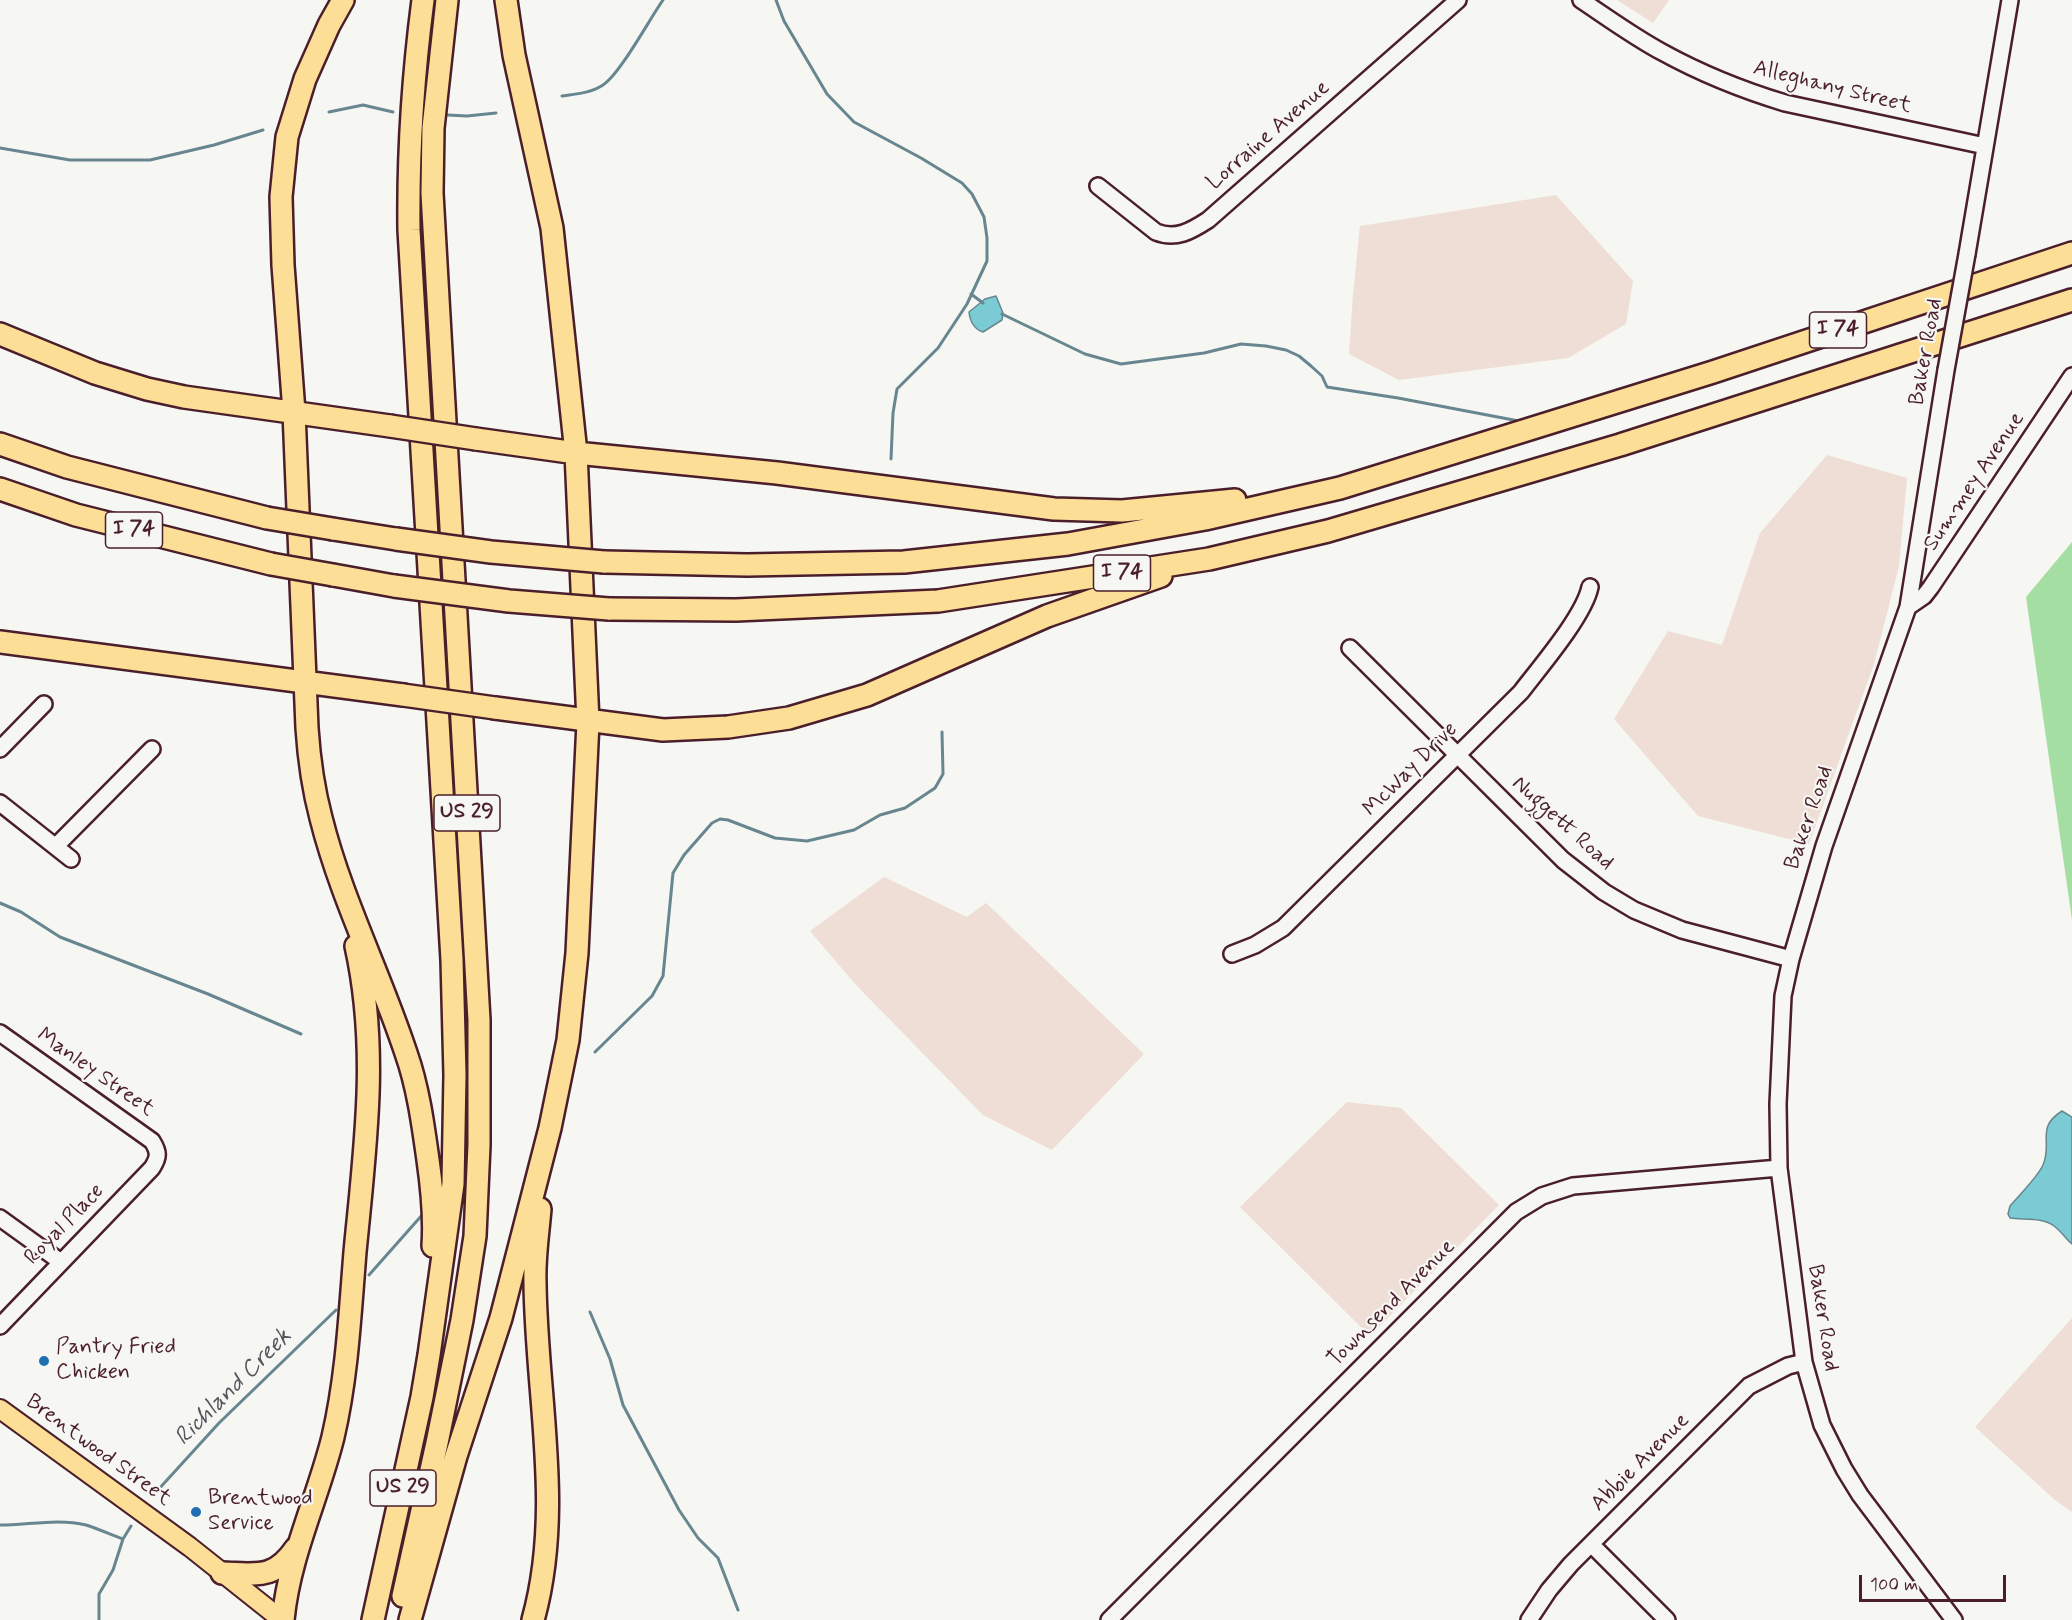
<!DOCTYPE html>
<style>
body{margin:0}
#map{position:relative;width:2072px;height:1620px;overflow:hidden;background:#f6f6f2;font-family:Mynerve,sans-serif}
canvas{display:block}
.scale{position:absolute;left:1859px;top:1575px;width:147px;height:27px;box-sizing:border-box;border:3px solid #4a1f2b;border-top:0;padding-left:8px;font-size:18px;line-height:21px;white-space:nowrap;color:#4a1f2b;-webkit-text-stroke:4px #f6f6f2;paint-order:stroke}
</style>
<div id="map">
<canvas width="2072" height="1620"></canvas>
<div class="scale">100 m</div>
</div>
<script>
const ctx = document.querySelector('canvas').getContext('2d');
ctx.lineJoin = 'round';
function fillPath(path, color) { ctx.fillStyle = color; ctx.fill(path, 'evenodd'); }
function trace(path, color, width, dash) { ctx.strokeStyle = color; ctx.lineWidth = width; ctx.lineCap = dash ? 'butt' : 'round'; ctx.setLineDash(dash || []); ctx.stroke(path); }
function write(font, color, halo, rows, align = 'center') {
  ctx.font = font + ' Mynerve,sans-serif'; ctx.lineWidth = 4.5; ctx.setLineDash([]); ctx.textBaseline = 'middle'; ctx.strokeStyle = halo; ctx.fillStyle = color; for (const [text, x, y, turn = 0] of rows) {
    ctx.save(); ctx.translate(x, y); ctx.rotate((+turn || 0) * Math.PI / 180); ctx.textAlign = isNaN(turn) ? turn : align; if (halo) ctx.strokeText(text, 0, 0); ctx.fillText(text, 0, 0); ctx.restore();
  }
}
fillPath(new Path2D(`
 M 1617,0 L 1669,0 L 1653,23 Z
 M 1556,195 L 1633,281 L 1626,324 L 1568,358 L 1399,380 L 1349,354 L 1353,295 L 1360,226 Z
 M 1827,455 L 1907,478 L 1899,566 L 1874,664 L 1809,844 L 1698,816 L 1614,719 L 1668,631 L 1722,645 L 1760,533 Z
 M 884,877 L 967,917 L 986,903 L 1144,1054 L 1052,1150 L 983,1115 L 856,985 L 810,931 Z
 M 1347,1102 L 1401,1108 L 1499,1205 L 1370,1336 L 1240,1207 Z
 M 2072,1318 L 2072,1512 L 2055,1500 L 1975,1427 Z`), '#eeded6');
fillPath(new Path2D(`
 M 2072,542 L 2072,920 L 2026,597 Z`), '#a5dea2');
const water = new Path2D(`
 M 996,296 L 1003,313 L 1002,320 L 983,332 C 974,329 970,321 969,312 L 985,299 Z
 M 2062,1111 L 2072,1117 L 2072,1244 C 2066,1239 2061,1231 2054,1226 C 2043,1217 2024,1220 2010,1218 L 2008,1214 L 2010,1206 C 2019,1195 2037,1178 2043,1165 C 2053,1142 2035,1128 2062,1111 Z`);
fillPath(water, '#7acbd3');
trace(water, '#678690', 1.5);
trace(new Path2D(`
 M 776,0 L 784,21 L 827,94 L 854,122 L 921,158 L 962,183 L 972,194 L 984,217 L 987,238 L 987,261 L 967,304 L 938,348 L 897,389 L 893,413 L 891,459
 M 562,96 C 576,94 591,93 603,85 C 620,74 649,20 663,0
 M 329,112 L 363,105 L 393,112
 M 448,115 L 467,116 L 496,113
 M 0,148 L 70,160 L 150,160 L 214,145 L 263,130
 M 971,294 L 983,303
 M 1002,314 L 1085,354 L 1121,364 L 1204,353 L 1241,344 L 1266,346 L 1286,350 L 1299,356 L 1311,366 L 1322,376 L 1327,387 L 1398,398 L 1524,422
 M 0,903 L 21,912 L 60,937 L 208,994 L 301,1034
 M 595,1052 L 652,996 L 663,976 L 673,873 L 684,855 L 712,823 L 720,819 L 728,820 L 775,838 L 807,841 L 854,830 L 880,815 L 905,808 L 935,788 L 943,774 L 942,732
 M 369,1275 L 423,1214
 M 590,1312 L 610,1359 L 623,1405 L 679,1510 L 698,1538 L 718,1558 L 738,1610
 M 157,1491 L 219,1423 L 336,1310
 M 0,1525 C 28,1525 59,1518 86,1525 C 99,1529 111,1535 123,1539
 M 99,1620 L 99,1594 L 113,1570 L 123,1539 L 131,1526`), '#678690', 3);
const minor = new Path2D(`
 M 1581,0 C 1608,18 1634,37 1662,52 C 1702,74 1742,90 1785,103 L 1985,146
 M 1098,186 L 1156,232 C 1176,240 1191,231 1208,220 L 1458,0
 M 1967,254 L 2010,0
 M 1946,370 L 1908,607 L 1824,846 L 1791,959 L 1783,996 L 1778,1104 L 1779,1168 L 1804,1362 L 1822,1425 L 1844,1469 L 1860,1495 L 1954,1620
 M 1908,607 L 1924,596 L 1931,587 L 2072,376
 M 1350,648 L 1563,860 L 1604,892 L 1634,910 L 1682,930 L 1791,959
 M 0,749 L 44,704
 M 0,803 L 71,859
 M 56,846 L 152,749
 M 1232,954 L 1255,945 L 1283,928 L 1521,692 C 1540,667 1584,616 1590,587
 M 0,1033 L 152,1141 C 159,1152 159,1157 152,1168 L 0,1326
 M 0,1218 L 61,1262
 M 1591,1544 L 1667,1620
 M 1109,1620 L 1516,1212 L 1542,1196 L 1573,1186 L 1779,1168
 M 1529,1620 L 1549,1590 L 1571,1564 L 1749,1386 L 1788,1366 L 1804,1362`);
const major = new Path2D(`
 M 0,1409 L 190,1547 L 282,1620`);
const highway = new Path2D(`
 M 343,0 L 329,25 L 305,79 L 287,137 L 281,197 L 283,265 L 294,412 L 307,728 C 309,758 313,788 321,818 C 341,898 380,974 406,1053 C 418,1087 423,1124 428,1160 C 432,1188 435,1218 433,1246
 M 0,334 L 95,373 L 147,389 L 184,397 L 390,426
 M 476,439 L 576,453 L 777,473 L 1054,509 L 1122,511 L 1235,500
 M 0,444 L 67,467 L 267,518
 M 0,489 L 76,515 L 271,564
 M 333,529 L 396,539
 M 604,562 L 747,565 L 904,562 L 1068,544 L 1205,519 L 1340,488 L 1713,372 L 2072,253
 M 333,575 L 394,586
 M 609,609 L 736,610 L 938,601 L 1209,559 L 1328,531 L 1620,445 L 2072,300
 M 0,642 L 403,695
 M 495,708 L 663,730 L 728,727 L 789,718 L 867,695 L 1047,616 L 1161,576
 M 222,1573 C 257,1574 274,1580 296,1548
 M 403,1596 L 437,1443 L 462,1320 L 475,1236 L 479,1145 L 479,1020 L 432,193 L 433,128 L 447,0
 M 283,1620 C 289,1556 318,1498 333,1437 C 347,1377 350,1314 355,1252 C 365,1148 379,1050 356,946
 M 373,1620 L 422,1397 L 429,1355 L 453,1184 L 455,1075 L 452,960 L 409,230 C 408,152 413,77 423,0
 M 410,1620 L 456,1456 L 501,1318 L 550,1128 L 568,1040 L 577,953 L 588,722 L 576,453 L 552,228 L 514,55 L 506,0
 M 533,1620 C 564,1509 536,1395 535,1282 C 534,1257 538,1233 540,1209`);
trace(minor, '#4a1f2b', 20);
trace(major, '#4a1f2b', 22);
trace(highway, '#4a1f2b', 26);
trace(minor, '#f6f6f2', 15);
trace(major, '#fdde96', 18);
trace(highway, '#fdde96', 21);
const minorBridge = new Path2D(`
 M 1946,370 L 1967,254`);
const highwayBridge = new Path2D(`
 M 390,426 L 476,439
 M 267,518 L 333,529
 M 396,539 L 491,552 L 604,562
 M 271,564 L 333,575
 M 394,586 L 509,601 L 609,609
 M 403,695 L 495,708`);
trace(minorBridge, '#4a1f2b', 20, []);
trace(highwayBridge, '#4a1f2b', 26, []);
trace(minorBridge, '#f6f6f2', 15);
trace(highwayBridge, '#fdde96', 21);
for (const [x, y, r, color] of [
 [44,1361,6,"#1f6fb2"],
 [196,1512,6,"#1f6fb2"]
]) { const dot = new Path2D(); dot.arc(x, y, r, 0, 2 * Math.PI); ctx.fillStyle = color; ctx.fill(dot); trace(dot, '#f6f6f2', 2); }
for (const [x, y, w] of [
 [1838,330,57],
 [134,530,57],
 [1122,573,57],
 [467,813,66],
 [403,1488,66]
]) { const box = new Path2D(); box.roundRect(x - w / 2, y - 18, w, 36, 4.5); ctx.fillStyle = '#f6f6f2'; ctx.fill(box); trace(box, '#4a1f2b', 1.5); }
write('bold 21px', '#4a1f2b', null, [
 ["I 74",1838,330],
 ["I 74",134,530],
 ["I 74",1122,573],
 ["US 29",467,813],
 ["US 29",403,1488]
]);
write('22px', '#4a1f2b', '#f6f6f2', [
 ["Alleghany Street",1832,88,14],
 ["Lorraine Avenue",1269,136,-41],
 ["Baker Road",1927,352,-80],
 ["Summey Avenue",1975,482,-56],
 ["McWay Drive",1411,770,-45],
 ["Baker Road",1810,818,-71],
 ["Nuggett Road",1562,824,42],
 ["Manley Street",95,1073,35],
 ["Royal Place",65,1225,-46],
 ["Townsend Avenue",1392,1304,-45],
 ["Baker Road",1822,1318,81],
 ["Brentwood Street",98,1451,36],
 ["Abbie Avenue",1641,1463,-45]
]);
write('22px', '#4a1f2b', '#f6f6f2', [
 ["Pantry Fried",56,1348],
 ["Chicken",56,1373],
 ["Brentwood",208,1499],
 ["Service",208,1524]
], 'left');
write('italic 24px', '#58535d', '#f6f6f2', [
 ["Richland Creek",234,1388,-45]
]);
</script>
